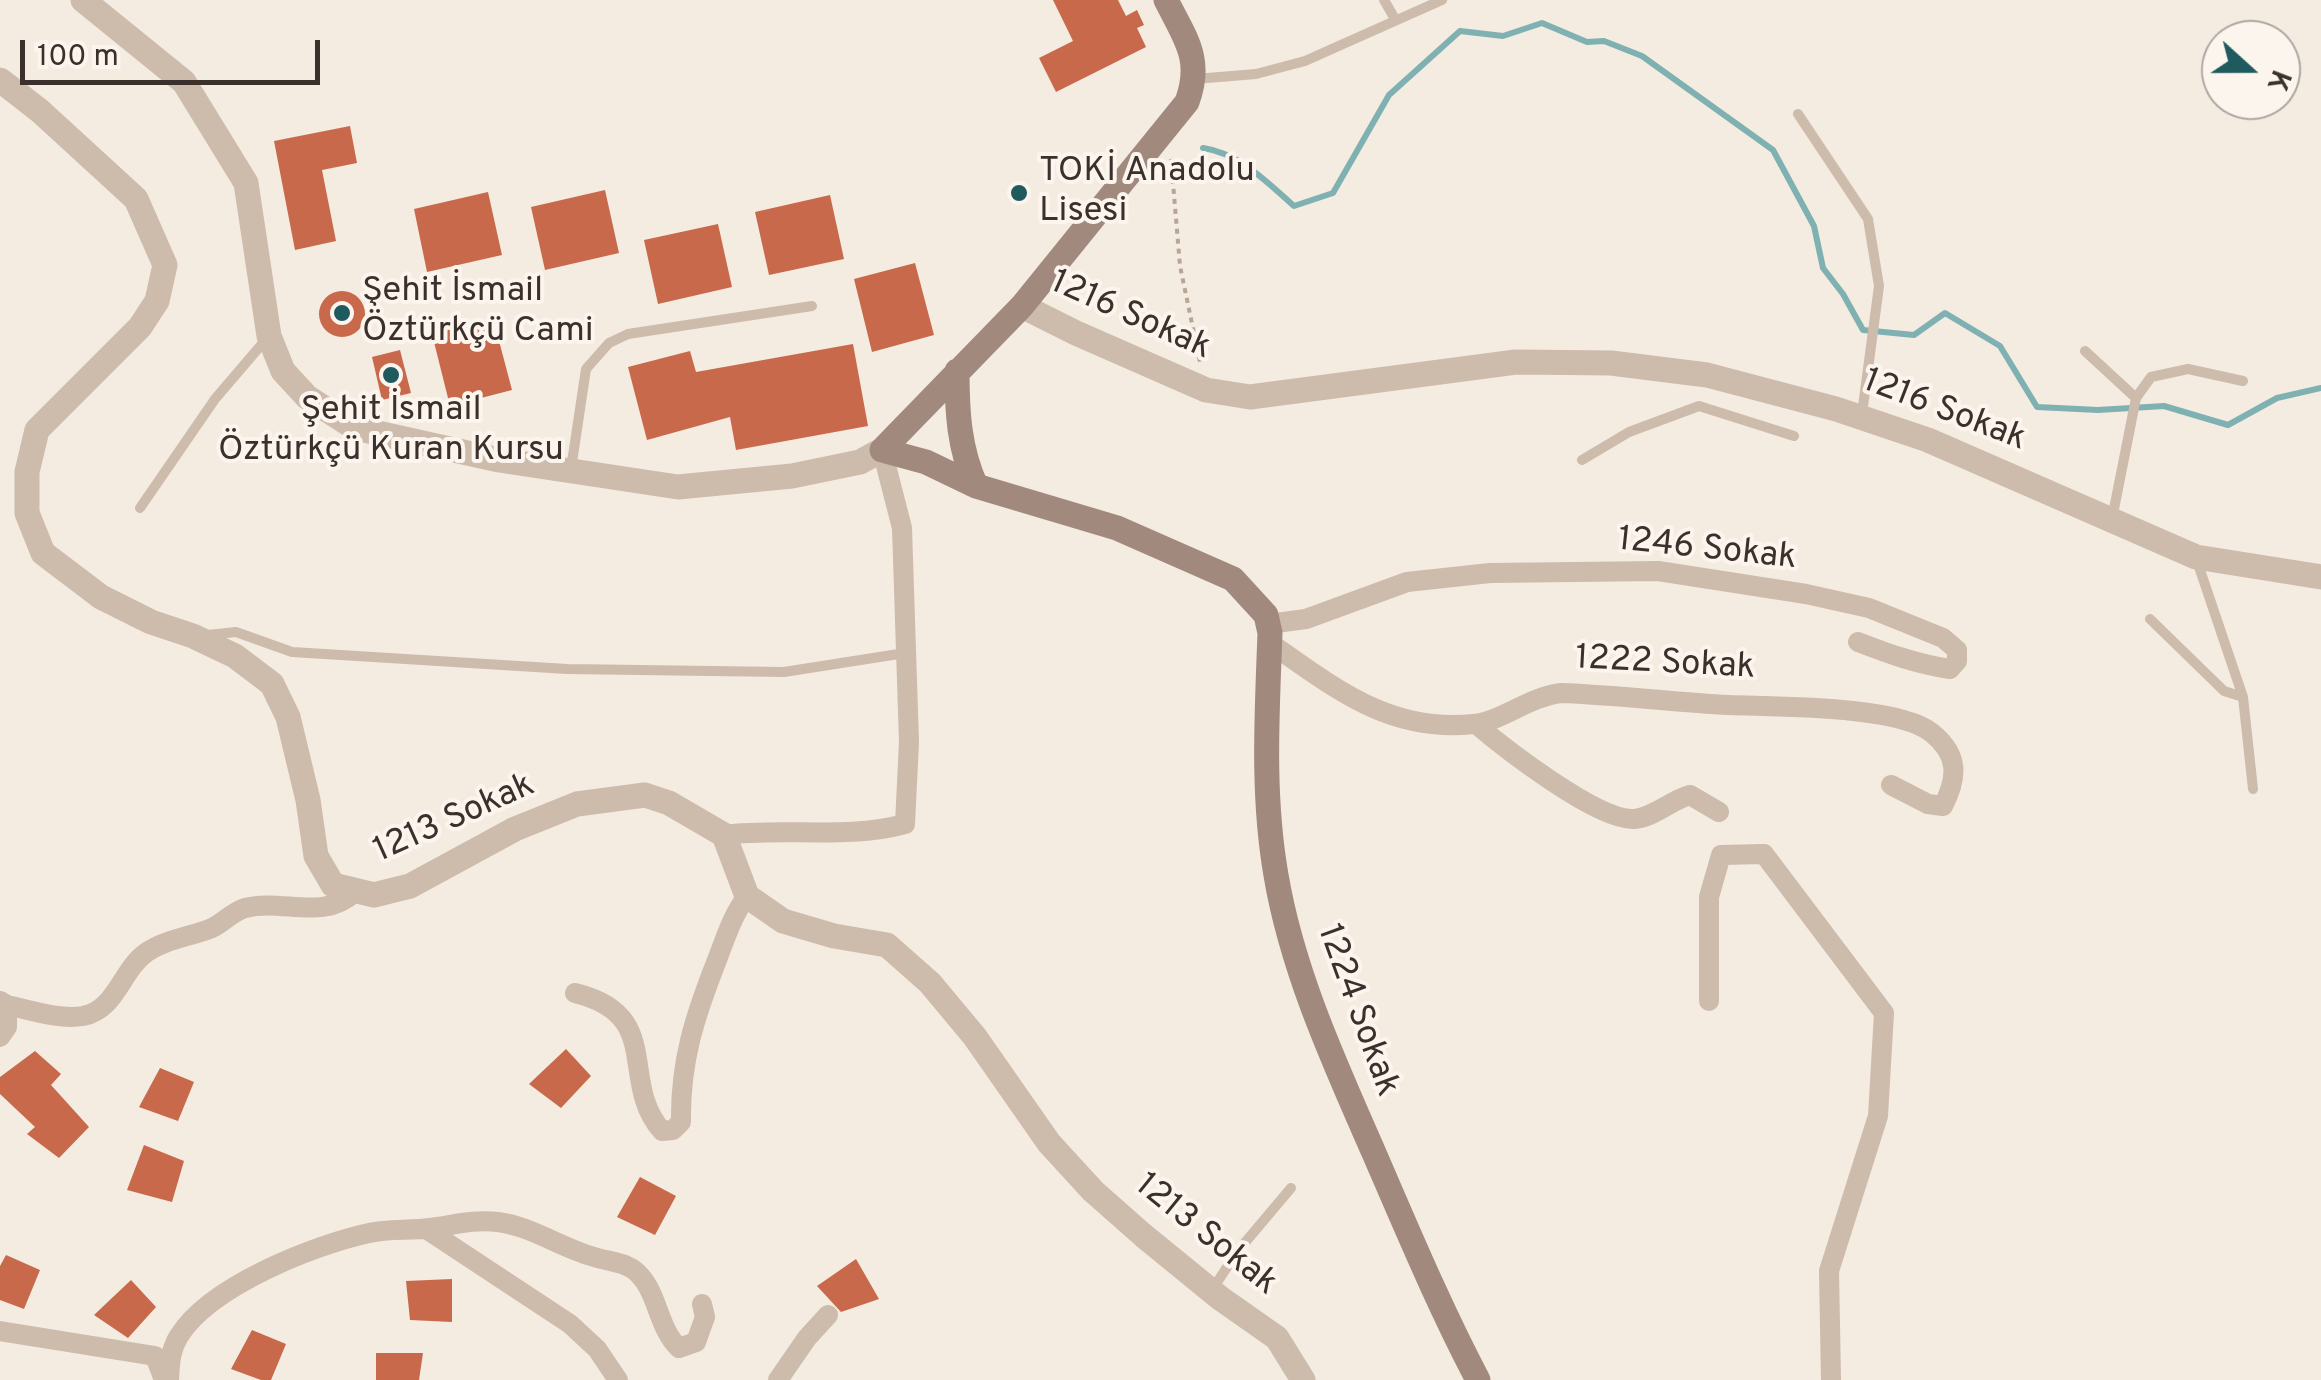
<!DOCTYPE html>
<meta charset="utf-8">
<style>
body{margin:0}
#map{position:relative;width:2321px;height:1380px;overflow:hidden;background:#f4ebe1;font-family:Overpass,sans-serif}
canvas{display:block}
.north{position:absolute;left:2201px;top:20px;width:100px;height:100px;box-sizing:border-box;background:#fbf5ee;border:2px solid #aea6a0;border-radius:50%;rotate:111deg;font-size:28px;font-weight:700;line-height:40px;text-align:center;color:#3b302b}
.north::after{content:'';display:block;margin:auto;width:35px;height:45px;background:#1f5a5e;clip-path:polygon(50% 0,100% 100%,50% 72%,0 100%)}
.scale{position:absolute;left:20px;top:40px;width:300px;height:45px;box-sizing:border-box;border:5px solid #3b302b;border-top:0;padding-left:12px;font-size:30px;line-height:35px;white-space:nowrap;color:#3b302b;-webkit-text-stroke:8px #fbf5ee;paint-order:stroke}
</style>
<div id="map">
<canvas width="2321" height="1380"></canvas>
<div class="north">K</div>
<div class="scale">100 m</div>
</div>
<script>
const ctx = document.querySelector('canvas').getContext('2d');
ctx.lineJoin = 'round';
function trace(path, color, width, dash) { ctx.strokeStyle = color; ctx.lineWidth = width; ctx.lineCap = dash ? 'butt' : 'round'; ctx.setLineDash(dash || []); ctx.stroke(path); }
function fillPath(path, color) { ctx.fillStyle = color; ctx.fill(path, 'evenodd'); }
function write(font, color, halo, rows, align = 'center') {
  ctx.font = font + ' Overpass,sans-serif'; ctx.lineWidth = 8; ctx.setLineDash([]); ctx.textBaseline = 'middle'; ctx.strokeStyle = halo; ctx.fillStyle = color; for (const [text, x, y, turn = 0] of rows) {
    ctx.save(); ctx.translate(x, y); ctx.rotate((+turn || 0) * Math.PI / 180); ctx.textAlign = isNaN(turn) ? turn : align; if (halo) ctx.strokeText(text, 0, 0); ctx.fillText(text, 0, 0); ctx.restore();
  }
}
trace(new Path2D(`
 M 1203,148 C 1239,153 1267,182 1294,206 L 1333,193 L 1389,95 L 1460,31 L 1503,36 L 1542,23 L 1587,42 L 1604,41 L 1642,56 L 1773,150 L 1814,226 L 1823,268 L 1843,294 L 1863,330 L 1914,335 L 1945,313 L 2000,346 L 2037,407 L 2098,410 L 2164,406 L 2228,425 L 2277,398 L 2321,388`), '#7fb0b2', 6);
fillPath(new Path2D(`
 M 1053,0 L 1118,0 L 1126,16 L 1137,10 L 1144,25 L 1137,28 L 1146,47 L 1056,92 L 1039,58 L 1073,41 Z
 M 350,126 L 357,163 L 322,170 L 336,241 L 295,250 L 274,141 Z
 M 605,190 L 619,253 L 545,270 L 531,207 Z
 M 488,192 L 502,255 L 427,272 L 414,209 Z
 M 830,195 L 844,259 L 769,275 L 755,212 Z
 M 718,224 L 732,287 L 658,304 L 644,240 Z
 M 915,263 L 934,335 L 872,352 L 854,279 Z
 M319 314a23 23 0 1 1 46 0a23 23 0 1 1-46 0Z
 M 493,318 L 512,390 L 450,406 L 432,334 Z
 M 853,344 L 868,426 L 736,450 L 730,417 L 647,440 L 628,367 L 690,351 L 696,372 Z
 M 400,350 L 411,393 L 382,400 L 372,357 Z
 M 566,1049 L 591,1076 L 561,1108 L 529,1084 Z
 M 35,1051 L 61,1074 L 51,1085 L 89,1127 L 59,1158 L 27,1134 L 35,1127 L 0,1094 L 0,1077 Z
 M 160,1068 L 194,1082 L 178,1121 L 139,1107 Z
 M 144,1145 L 184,1161 L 172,1202 L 127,1190 Z
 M 640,1177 L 676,1196 L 655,1235 L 617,1217 Z
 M 6,1255 L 40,1270 L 24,1309 L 0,1300 L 0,1266 Z
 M 856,1259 L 879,1299 L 841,1312 L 817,1286 Z
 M 452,1279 L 452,1322 L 410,1320 L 406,1281 Z
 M 131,1280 L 156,1307 L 128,1338 L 94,1315 Z
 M 252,1330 L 286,1344 L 271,1380 L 261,1380 L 231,1369 Z
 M 376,1353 L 423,1353 L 419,1380 L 376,1380 Z`), '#c8694b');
trace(new Path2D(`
 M 1171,159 L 1180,266 L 1200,362`), '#b9a596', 4, [5, 5]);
trace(new Path2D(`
 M 1384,0 L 1395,19
 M 1195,79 L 1256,74 L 1305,61 L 1442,0
 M 1798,114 L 1868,219 L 1879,286 L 1862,414
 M 2085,351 L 2136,398
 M 1582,460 L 1629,432 L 1699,406 L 1794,436
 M 571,469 L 586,369 L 609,343 L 628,334 L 812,306
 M 140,508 L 215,399 L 268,337
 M 2112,519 L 2136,398 L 2151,377 L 2188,369 L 2243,381
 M 2196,558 L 2243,697 L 2253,789
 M 2150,619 L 2224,691 L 2243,697
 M 208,635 L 236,632 L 292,652 L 567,669 L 784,672 L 905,653
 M 1212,1290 L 1237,1252 L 1291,1188`), '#cdbbac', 10);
trace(new Path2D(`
 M 1268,624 L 1306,619 L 1407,582 L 1490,573 L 1658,571 L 1806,594 L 1869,608 L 1943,638 L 1957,650 L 1957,661 L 1950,669 C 1917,664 1889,654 1858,642
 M 1270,643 C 1336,689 1390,733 1474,724 C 1503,721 1528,697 1561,693 C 1617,695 1673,702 1729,705 C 1774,707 1898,705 1932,733 C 1959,755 1958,777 1943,806 L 1928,804 L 1891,785
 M 1476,724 C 1504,748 1598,821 1634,819 C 1653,818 1671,800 1690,795 L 1719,812
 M 724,835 C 784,827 846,840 905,824 L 909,742 L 902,528 L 882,450
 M 575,993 C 665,1015 618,1081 662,1131 L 673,1130 L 681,1122 C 680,1061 695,1016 717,960 C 726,937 732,916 747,896
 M 0,1001 L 7,1005 L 7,1027 L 0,1037
 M 1709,1001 L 1709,897 L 1721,855 L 1764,854 L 1884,1013 L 1878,1116 L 1829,1271 L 1831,1380
 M 7,1005 C 30,1010 59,1020 83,1016 C 117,1009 121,970 147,952 C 166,939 190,937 212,928 C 223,923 232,912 245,908 C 283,898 322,922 355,892
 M 426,1229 L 570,1324 L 597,1349 L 618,1380
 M 0,1331 L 155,1356 L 164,1380
 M 169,1380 C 170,1364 170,1350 179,1336 C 210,1286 314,1245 369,1233 C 389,1228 410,1231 430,1228 C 453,1225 475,1219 498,1222 C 530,1226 560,1247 591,1256 C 604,1261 622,1261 634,1270 C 658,1288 657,1328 679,1348 L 696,1342 L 705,1317 L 702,1304
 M 778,1380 L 807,1338 L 828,1315`), '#cdbbac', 20);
trace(new Path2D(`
 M 83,0 L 184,82 L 246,183 L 269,336 L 283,371 L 307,397 L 355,428 L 499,460 L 678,487 L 792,476 L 860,462 L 882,450
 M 0,80 L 40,111 L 136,199 L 165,265 L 157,301 L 140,327 L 37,430 L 27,472 L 27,513 L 43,553 L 101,597 L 151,622 L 193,636 L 235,656 L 272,684 L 288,717 L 308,800 L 316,856 L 333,885 L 374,895 L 410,886 L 515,829 L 577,804 L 645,795 L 669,803 L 724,835 L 747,896 L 783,921 L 834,936 L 887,945 L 930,983 L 975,1037 L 1049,1143 L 1093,1191 L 1144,1236 L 1220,1298 L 1277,1338 L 1303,1380
 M 1022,306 L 1076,333 L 1206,390 L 1250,397 L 1516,362 L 1611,363 L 1707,375 L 1836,409 L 1928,440 L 2196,557 L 2321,577`), '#cdbbac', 25);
trace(new Path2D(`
 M 957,371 C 957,412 959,449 976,486 L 926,462 L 882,450 L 1022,306 L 1187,102 C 1203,59 1185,38 1166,0
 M 976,486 L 1117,528 L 1233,579 L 1266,615 L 1270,633 C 1267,714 1262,795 1276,875 C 1292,971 1335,1064 1374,1153 C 1407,1229 1439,1306 1478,1380`), '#a18a7d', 25);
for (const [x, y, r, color] of [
 [1019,193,10,"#1f5a5e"],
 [342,313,10,"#1f5a5e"],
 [391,375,10,"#1f5a5e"]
]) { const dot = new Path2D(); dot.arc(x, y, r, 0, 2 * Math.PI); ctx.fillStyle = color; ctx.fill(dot); trace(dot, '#fbf5ee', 4); }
write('35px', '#3b302b', '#fbf5ee', [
 ["TOKİ Anadolu",1039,173],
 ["Lisesi",1039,213],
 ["Şehit İsmail",362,293],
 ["Öztürkçü Cami",362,333],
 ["Şehit İsmail",391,412,"center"],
 ["Öztürkçü Kuran Kursu",391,452,"center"]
], 'left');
write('35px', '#3b302b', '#fbf5ee', [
 ["1216 Sokak",1130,317,24],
 ["1216 Sokak",1944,412,21],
 ["1246 Sokak",1707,551,6],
 ["1222 Sokak",1665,665,3],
 ["1213 Sokak",455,820,-24],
 ["1224 Sokak",1356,1011,70],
 ["1213 Sokak",1205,1236,39]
]);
</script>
